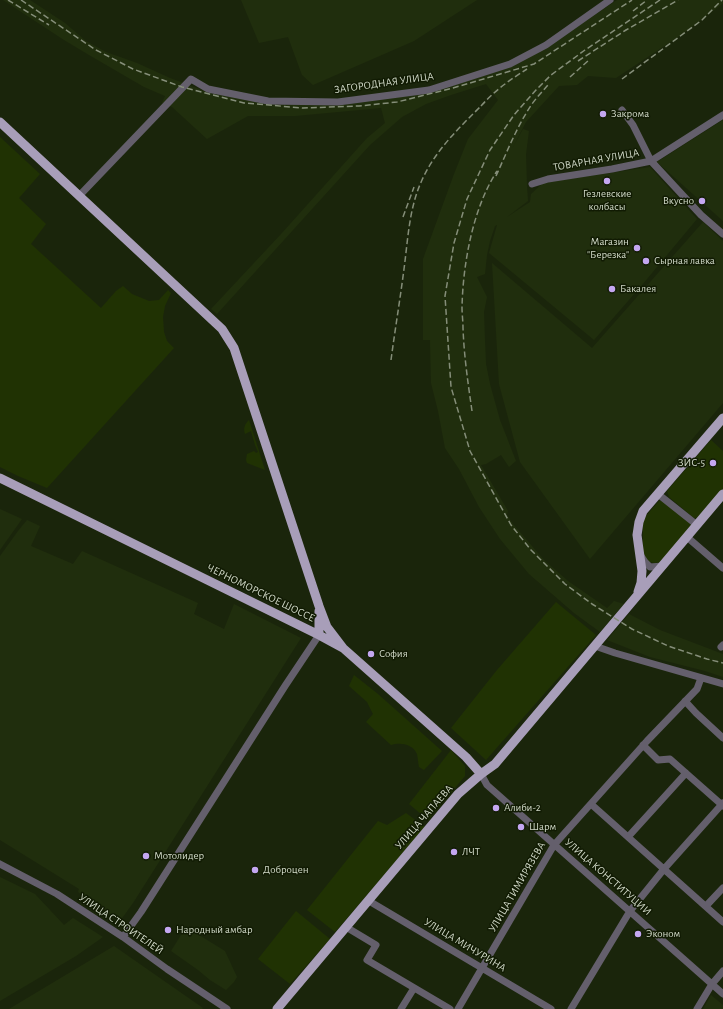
<!DOCTYPE html>
<meta charset="utf-8">
<style>
body{margin:0}
canvas{display:block;background:#1a250b}
</style>
<canvas width="723" height="1009"></canvas>
<script>
const ctx = document.querySelector('canvas').getContext('2d');
ctx.lineJoin = 'round';
function fillPath(path, color) { ctx.fillStyle = color; ctx.fill(path, 'evenodd'); }
function trace(path, color, width, dash) { ctx.strokeStyle = color; ctx.lineWidth = width; ctx.lineCap = dash ? 'butt' : 'round'; ctx.setLineDash(dash || []); ctx.stroke(path); }
function write(font, color, halo, rows, align = 'center') {
  ctx.font = font + ' "Alegreya Sans",sans-serif'; ctx.lineWidth = 3; ctx.setLineDash([]); ctx.textBaseline = 'middle'; ctx.strokeStyle = halo; ctx.fillStyle = color; for (const [text, x, y, turn = 0] of rows) {
    ctx.save(); ctx.translate(x, y); ctx.rotate((+turn || 0) * Math.PI / 180); ctx.textAlign = isNaN(turn) ? turn : align; if (halo) ctx.strokeText(text, 0, 0); ctx.fillText(text, 0, 0); ctx.restore();
  }
}
fillPath(new Path2D(`
 M 3,0 L 30,0 L 65,23 L 86,41 L 106,52 L 137,63 L 170,78 L 210,93 L 263,102 L 363,101 L 494,72 L 574,29 L 617,0 L 723,0 L 723,3 L 722,4 L 684,33 L 616,78 L 588,76 L 577,85 L 559,86 L 526,122 L 512,149 L 523,129 L 529,131 L 526,154 L 527,186 L 528,201 L 507,217 L 530,202 L 531,194 L 543,183 L 650,167 L 697,219 L 642,285 L 594,340 L 489,253 L 497,225 L 495,226 L 490,241 L 487,255 L 485,274 L 477,277 L 487,297 L 484,312 L 485,341 L 486,364 L 490,384 L 500,420 L 516,461 L 509,467 L 501,455 L 486,464 L 481,465 L 508,511 L 507,515 L 513,524 L 544,560 L 568,581 L 607,608 L 614,601 L 624,604 L 600,632 L 574,613 L 529,574 L 500,539 L 479,507 L 459,469 L 445,448 L 438,411 L 431,383 L 430,340 L 423,340 L 423,259 L 454,174 L 468,139 L 498,100 L 486,84 L 451,95 L 426,104 L 402,117 L 370,145 L 217,314 L 211,309 L 282,233 L 367,138 L 385,123 L 381,108 L 295,116 L 248,116 L 207,139 L 172,107 L 162,103 L 165,96 L 144,87 L 89,55 L 64,40 Z
 M 241,0 L 477,0 L 414,41 L 313,85 L 302,75 L 288,37 L 259,43 Z
 M 723,120 L 723,221 L 657,162 Z
 M 703,222 L 723,241 L 723,403 L 590,559 L 520,462 L 499,384 L 492,263 L 592,348 Z
 M 0,509 L 22,519 L 0,550 Z
 M 27,520 L 40,526 L 31,546 L 73,564 L 82,551 L 198,603 L 194,614 L 224,629 L 234,604 L 301,638 L 133,903 L 120,921 L 78,892 L 79,889 L 0,840 L 0,556 L 18,531 Z
 M 629,614 L 660,630 L 723,654 L 723,677 L 705,671 L 650,657 L 607,640 Z
 M 0,877 L 35,894 L 64,925 L 73,918 L 103,937 L 76,956 L 0,1001 Z
 M 186,927 L 225,951 L 237,977 L 234,982 L 226,990 L 210,980 L 198,970 L 171,951 Z
 M 114,946 L 203,1008 L 202,1009 L 9,1009 Z
 M 711,995 L 723,1005 L 723,1009 L 703,1009 Z`), '#202e0d');
fillPath(new Path2D(`
 M 0,137 L 40,174 L 19,198 L 46,224 L 31,244 L 101,308 L 116,291 L 123,286 L 132,294 L 149,301 L 159,300 L 168,290 L 171,293 L 165,306 L 163,317 L 164,332 L 167,341 L 174,348 L 47,488 L 18,476 L 0,467 Z
 M 249,420 L 265,470 L 247,463 L 246,460 L 247,454 L 254,451 L 256,453 L 258,452 L 255,445 L 251,431 L 245,434 C 243,428 245,424 249,420 Z
 M 711,440 L 723,451 L 723,489 L 699,517 L 694,518 L 669,497 L 667,491 Z
 M 659,501 L 666,501 L 691,522 L 691,528 L 661,562 L 654,563 L 647,561 L 643,555 L 643,523 L 646,516 Z
 M 556,602 L 596,635 L 486,760 L 451,728 L 497,670 Z
 M 354,675 L 378,694 L 442,751 L 424,770 L 419,767 C 418,763 418,758 417,754 C 413,744 400,742 391,745 L 366,722 L 373,714 L 367,702 L 349,686 Z
 M 451,750 L 465,766 L 465,776 L 428,820 L 409,804 Z
 M 406,813 L 425,827 L 335,932 L 307,910 L 378,821 L 387,825 Z
 M 296,911 L 330,939 L 290,984 L 258,959 Z`), '#203203');
trace(new Path2D(`
 M 622,110 L 633,125 L 651,161 L 701,215 L 723,234
 M 532,184 L 548,179 L 612,169 L 651,161 L 723,115
 M 79,196 L 191,79 L 208,89 L 268,101 L 338,102 L 429,90 L 510,64 L 546,45 L 610,0
 M 658,494 L 697,525
 M 687,537 L 723,568
 M 641,556 L 645,562 L 650,567 L 663,566
 M 595,646 L 615,653 L 723,684
 M 721,647 L 723,645
 M 685,701 L 696,713 L 723,738
 M 643,745 L 658,760 L 670,759 L 723,806
 M 481,774 L 487,785 L 723,994
 M 591,804 L 723,922
 M 628,837 L 686,773
 M 0,864 L 57,894 L 123,937 L 167,969 L 227,1009
 M 369,901 L 551,1009
 M 706,906 L 723,888
 M 346,927 L 376,945 L 367,960 L 450,1009
 M 123,937 L 141,912 L 285,686 L 319,635
 M 401,1009 L 414,988
 M 458,1009 L 554,845 L 647,741 L 697,689 L 701,678
 M 571,1009 L 630,911 L 664,869 L 723,803
 M 697,1009 L 712,984 L 723,971`), '#645f6c', 7);
trace(new Path2D(`
 M 0,122 L 222,329 L 234,348 L 319,606 L 327,627 L 343,648
 M 0,478 L 319,635 L 343,648 L 466,757 L 481,774
 M 638,592 L 641,583 L 642,571 L 637,535 L 639,522 L 643,511 L 723,418
 M 319,611 L 319,635
 M 277,1009 L 458,794 L 481,774 L 495,764 L 723,494`), '#a89eb9', 9);
trace(new Path2D(`
 M 8,0 L 49,25
 M 21,0 L 96,50 L 133,69 L 182,87 L 244,103 L 303,108 L 359,106 L 397,102 L 453,88 L 534,64 L 632,0
 M 660,0 L 585,50 L 551,75 L 536,90 L 514,115 L 490,150 L 467,199 L 454,243 L 445,296 L 451,387 L 470,451 L 511,525 L 531,550 L 565,584 L 592,604 L 632,629 L 668,646 L 707,659 L 723,663
 M 633,11 L 647,0
 M 578,61 L 626,30 L 678,0
 M 570,77 L 589,60
 M 622,79 L 702,20 L 722,0
 M 481,106 C 494,91 511,79 527,69
 M 496,176 C 507,152 517,126 532,104 C 537,97 543,91 548,85
 M 403,217 L 414,187
 M 391,360 C 395,330 400,300 404,269 C 408,239 409,208 422,180 C 436,149 461,126 485,102
 M 472,411 C 468,383 464,356 463,328 C 463,321 462,314 462,307 C 463,263 473,208 497,171`), '#858e79', 1.5, [6, 3]);
for (const [x, y, r, color] of [
 [603,114,4,"#c4a7f1"],
 [607,181,4,"#c4a7f1"],
 [702,201,4,"#c4a7f1"],
 [637,248,4,"#c4a7f1"],
 [646,261,4,"#c4a7f1"],
 [612,289,4,"#c4a7f1"],
 [713,463,4,"#c4a7f1"],
 [371,654,4,"#c4a7f1"],
 [496,808,4,"#c4a7f1"],
 [521,827,4,"#c4a7f1"],
 [454,852,4,"#c4a7f1"],
 [146,856,4,"#c4a7f1"],
 [255,870,4,"#c4a7f1"],
 [168,930,4,"#c4a7f1"],
 [638,934,4,"#c4a7f1"]
]) { const dot = new Path2D(); dot.arc(x, y, r, 0, 2 * Math.PI); ctx.fillStyle = color; ctx.fill(dot); trace(dot, '#111b03', 1.5); }
write('11px', '#d0d8c7', '#111b03', [
 ["ЗАГОРОДНАЯ УЛИЦА",384,83,-8],
 ["ТОВАРНАЯ УЛИЦА",596,160,-10],
 ["ЧЕРНОМОРСКОЕ ШОССЕ",261,593,26],
 ["УЛИЦА ЧАПАЕВА",424,817,-49],
 ["УЛИЦА КОНСТИТУЦИИ",608,877,41],
 ["УЛИЦА ТИМИРЯЗЕВА",517,887,-60],
 ["УЛИЦА СТРОИТЕЛЕЙ",121,924,34],
 ["УЛИЦА МИЧУРИНА",465,945,31]
]);
write('11px', '#d0d8c7', '#111b03', [
 ["Закрома",611,114],
 ["Гезлевские",607,194,"center"],
 ["колбасы",607,207,"center"],
 ["Вкусно",694,201,"right"],
 ["Магазин",629,242,"right"],
 ["\"Березка\"",629,255,"right"],
 ["Сырная лавка",654,261],
 ["Бакалея",620,289],
 ["ЗИС-5",705,463,"right"],
 ["София",379,654],
 ["Алиби-2",504,808],
 ["Шарм",529,827],
 ["ЛЧТ",462,852],
 ["Мотолидер",154,856],
 ["Доброцен",263,870],
 ["Народный амбар",176,930],
 ["Эконом",646,934]
], 'left');
</script>
